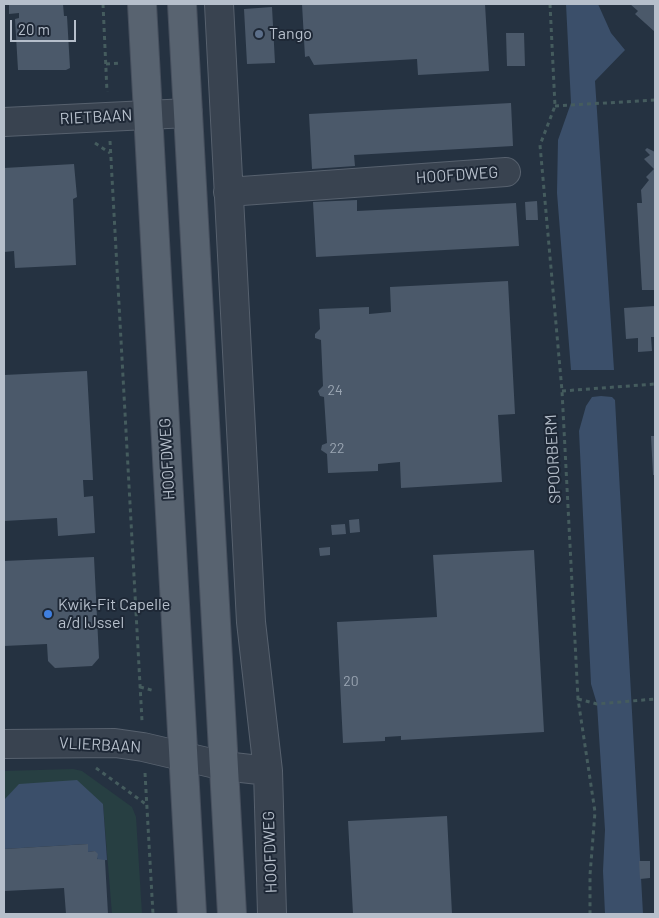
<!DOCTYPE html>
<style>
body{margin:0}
#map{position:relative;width:659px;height:918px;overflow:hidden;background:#253241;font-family:Barlow,sans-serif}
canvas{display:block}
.frame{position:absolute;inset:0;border:5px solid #b6bfcb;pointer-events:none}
.scale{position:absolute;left:10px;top:20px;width:66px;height:22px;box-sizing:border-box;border:2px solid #b6bfcb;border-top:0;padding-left:6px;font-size:15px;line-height:18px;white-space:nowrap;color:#b6bfcb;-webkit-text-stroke:4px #1e2836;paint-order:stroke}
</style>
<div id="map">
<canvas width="659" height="918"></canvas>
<div class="frame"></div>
<div class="scale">20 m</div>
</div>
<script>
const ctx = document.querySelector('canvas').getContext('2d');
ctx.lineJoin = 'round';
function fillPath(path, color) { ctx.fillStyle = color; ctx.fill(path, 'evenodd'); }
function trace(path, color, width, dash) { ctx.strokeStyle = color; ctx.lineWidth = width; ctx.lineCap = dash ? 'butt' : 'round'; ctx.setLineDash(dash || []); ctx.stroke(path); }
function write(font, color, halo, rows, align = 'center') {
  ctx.font = font + ' Barlow,sans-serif'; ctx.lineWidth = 4; ctx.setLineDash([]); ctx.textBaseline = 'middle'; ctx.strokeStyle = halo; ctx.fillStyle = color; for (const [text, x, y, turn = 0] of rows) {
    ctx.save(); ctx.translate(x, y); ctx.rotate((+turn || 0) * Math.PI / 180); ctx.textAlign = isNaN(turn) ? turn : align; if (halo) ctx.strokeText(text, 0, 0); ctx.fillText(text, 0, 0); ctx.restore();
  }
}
fillPath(new Path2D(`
 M 73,769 L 82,771 L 132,807 L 136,817 L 142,914 L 112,914 L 103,804 L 4,800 L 4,771 Z`), '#273f42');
fillPath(new Path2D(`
 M 566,4 L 598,4 L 611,33 L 625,50 L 595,81 L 614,370 L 571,370 L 557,193 L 558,140 L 571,103 Z
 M 601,396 L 612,397 L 615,400 L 643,914 L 605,914 L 603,871 L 605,830 L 597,704 L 591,684 L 579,431 L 586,406 L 592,397 Z
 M 77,780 L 103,804 L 107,860 L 98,861 L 95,851 L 88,852 L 88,844 L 4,849 L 4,800 L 19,784 Z`), '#3b4f6a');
fillPath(new Path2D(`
 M 9,4 L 63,4 L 64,16 L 67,16 L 70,68 L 66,70 L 18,70 L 15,19 L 19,18 L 19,13 L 9,14 Z
 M 302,4 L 485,4 L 489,71 L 418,75 L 417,59 L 314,65 L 309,56 L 305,57 Z
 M 630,4 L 655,4 L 655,32 L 635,14 L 638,11 Z
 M 272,7 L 275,63 L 247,64 L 244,9 Z
 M 506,33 L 524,33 L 525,66 L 507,66 Z
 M 511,103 L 513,146 L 354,155 L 355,166 L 312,169 L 309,114 Z
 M 647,148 L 655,152 L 655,290 L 642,290 L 637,203 L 642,203 L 641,190 L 649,180 L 646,177 L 654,169 L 644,159 L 650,155 L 645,150 Z
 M 74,164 L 77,197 L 73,199 L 76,265 L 15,268 L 14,251 L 4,252 L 4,168 Z
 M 357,200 L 357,211 L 516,203 L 519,246 L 316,257 L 313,202 Z
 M 537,201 L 538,220 L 526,220 L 525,202 Z
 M 508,281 L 515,414 L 498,415 L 502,482 L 401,488 L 400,462 L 378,464 L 378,471 L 328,473 L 327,454 L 321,450 L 322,445 L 327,443 L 324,397 L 320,396 L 318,391 L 323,386 L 321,340 L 315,338 L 315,334 L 320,329 L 319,309 L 369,307 L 369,314 L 391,312 L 390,287 Z
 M 655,306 L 655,337 L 651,337 L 652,351 L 638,352 L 638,338 L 626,339 L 624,308 Z
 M 87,371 L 93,480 L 83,480 L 84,497 L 93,496 L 95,533 L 58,536 L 57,518 L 4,521 L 4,375 Z
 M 651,436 L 655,436 L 655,475 L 653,475 Z
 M 359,519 L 360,532 L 350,533 L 349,520 Z
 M 345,524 L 346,534 L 332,535 L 331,525 Z
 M 330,547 L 330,555 L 320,556 L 319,548 Z
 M 534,550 L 544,732 L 401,740 L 401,736 L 385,737 L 385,741 L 343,743 L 337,622 L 437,617 L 433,555 Z
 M 94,557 L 99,658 L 92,666 L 55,668 L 48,661 L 47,644 L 4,646 L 4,561 Z
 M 447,816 L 452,914 L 353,914 L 348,821 Z
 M 88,844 L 88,852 L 95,851 L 98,854 L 97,859 L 105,860 L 108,914 L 66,914 L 64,888 L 5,891 L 4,849 Z
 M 639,861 L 650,861 L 650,878 L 640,879 Z`), '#4b596a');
const minor = new Path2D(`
 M 219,4 L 251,622 L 268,771 L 272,914
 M 4,122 L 188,113
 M 228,192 L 506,172
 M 4,744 L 115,743 L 143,747 L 224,766 L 268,771`);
const major = new Path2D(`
 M 142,4 L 192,914
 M 182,4 L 232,914`);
trace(minor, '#57616e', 30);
trace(major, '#464f5d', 30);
trace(new Path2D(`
 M 103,4 L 107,92
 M 550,4 L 555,106 L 540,145 L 562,391 L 578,699 L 595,812 L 590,875 L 590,914
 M 106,64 L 120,63
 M 555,106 L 655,100
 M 110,141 L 142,721
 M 95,143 L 110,153
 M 562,391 L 655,384
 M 140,687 L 155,691
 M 578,699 L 597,704 L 655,699
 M 96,768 L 147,805
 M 145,773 L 153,914`), '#455c5e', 3, [4, 4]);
trace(minor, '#394350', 28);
trace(major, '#586370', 28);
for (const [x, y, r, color] of [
 [259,34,5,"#5c6f8a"],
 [48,614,5,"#3f7fe0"]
]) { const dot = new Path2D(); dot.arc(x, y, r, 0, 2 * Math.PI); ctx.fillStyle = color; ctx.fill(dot); trace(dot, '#1e2836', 2); }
write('14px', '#9ba6b3', null, [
 ["24",335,390],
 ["22",337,448],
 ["20",351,681]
]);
write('16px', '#b6bfcb', '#1e2836', [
 ["Tango",269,34],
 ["Kwik-Fit Capelle",58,605],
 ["a/d IJssel",58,623]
], 'left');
write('16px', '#b6bfcb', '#1e2836', [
 ["RIETBAAN",96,117,-3],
 ["HOOFDWEG",457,175,-4],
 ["HOOFDWEG",167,459,-93],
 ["SPOORBERM",553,459,-93],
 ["VLIERBAAN",100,745,3],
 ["HOOFDWEG",270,852,-92]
]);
</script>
